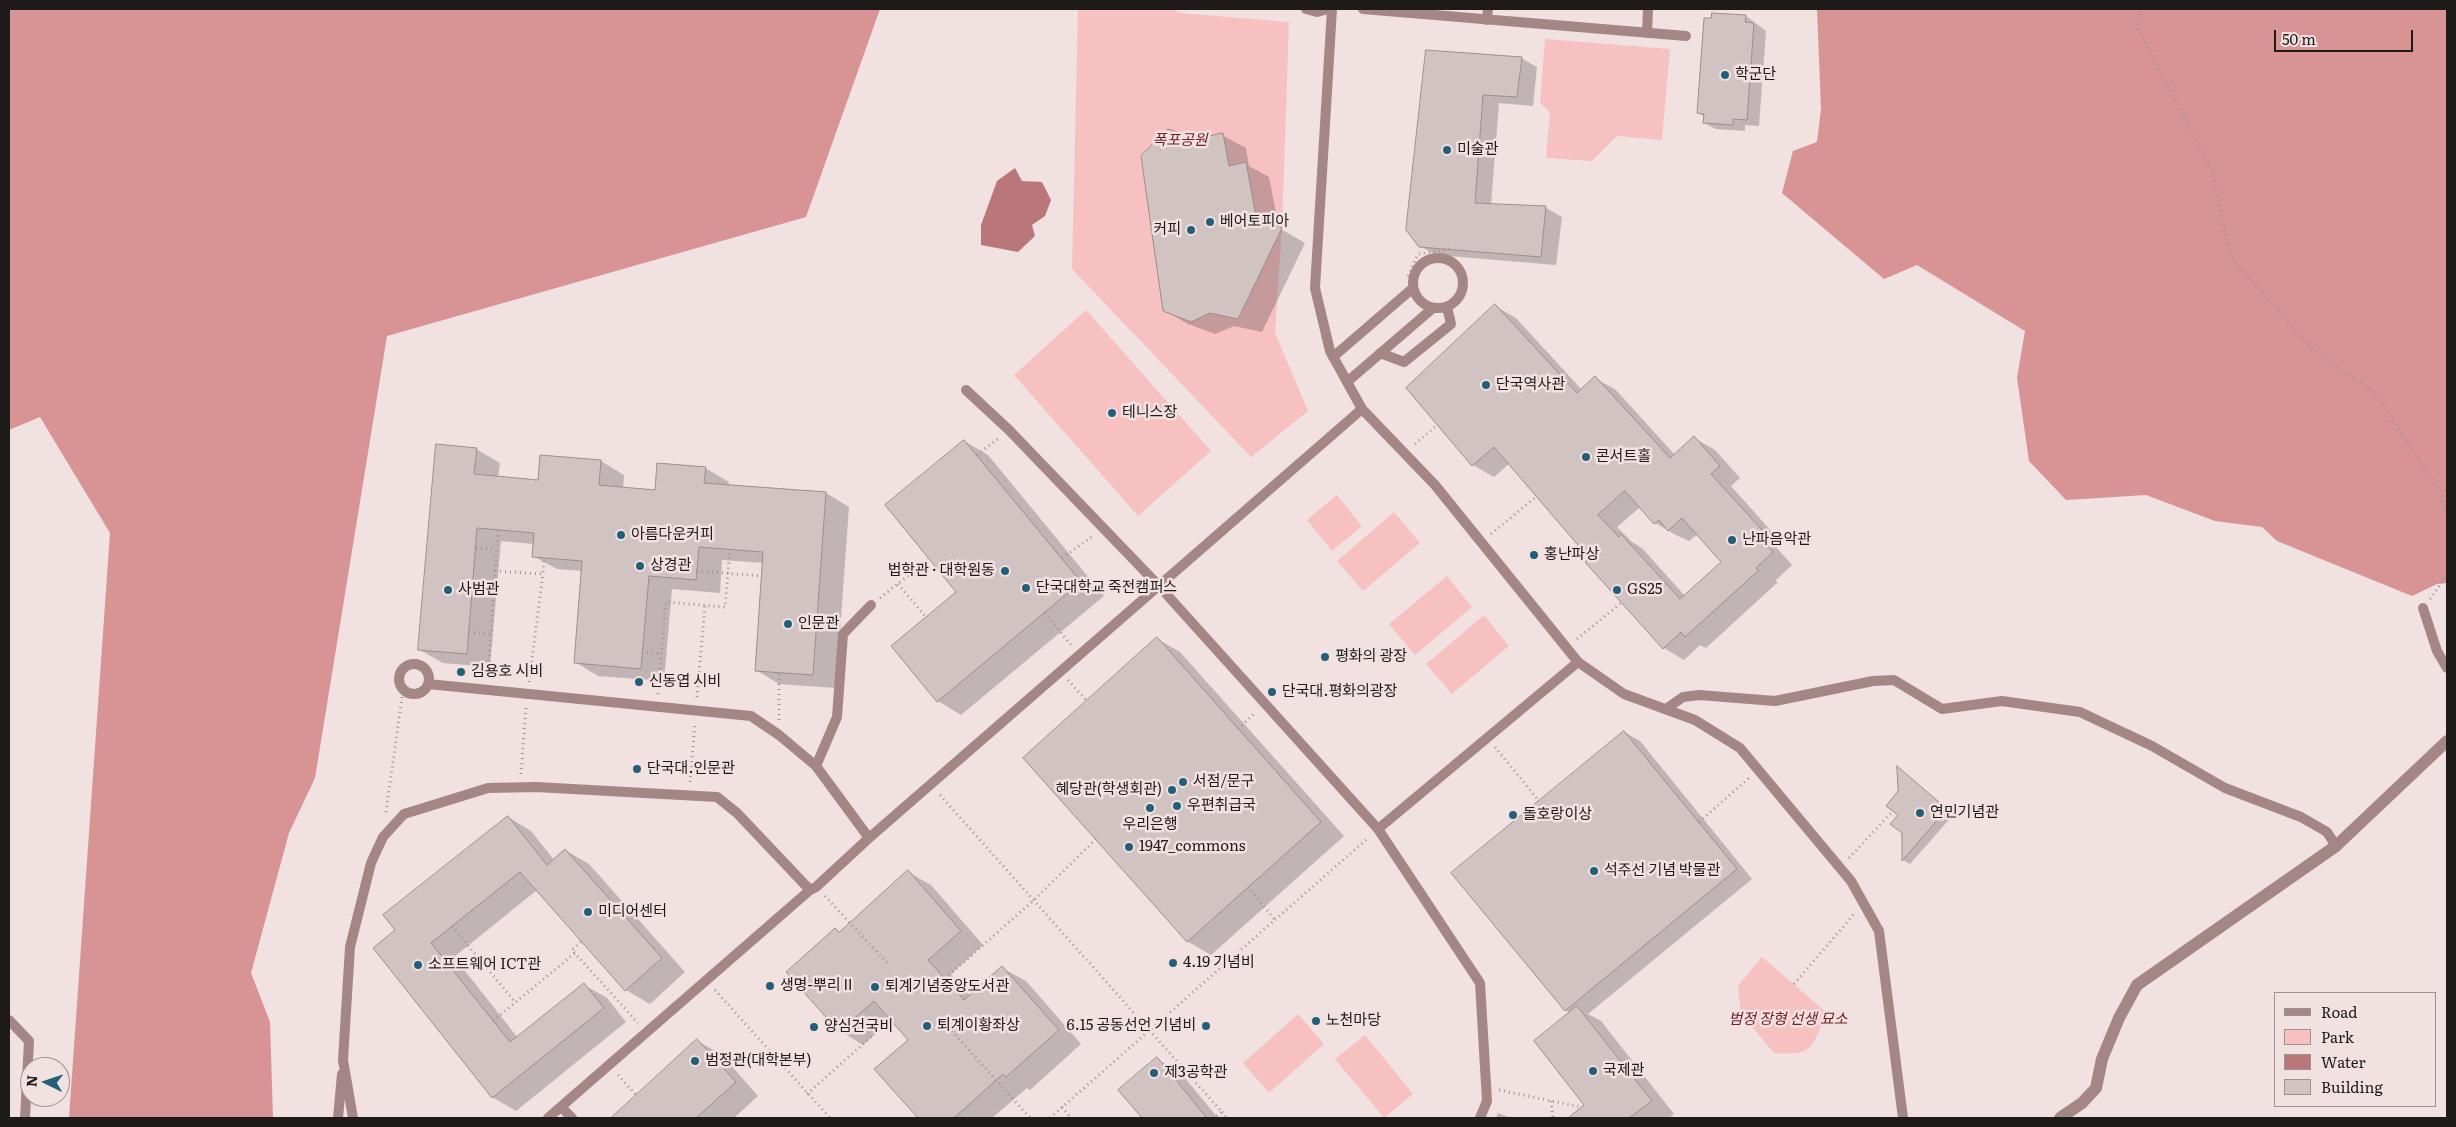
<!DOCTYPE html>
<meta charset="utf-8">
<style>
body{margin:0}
#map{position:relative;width:2456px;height:1127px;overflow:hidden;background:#f1e1e1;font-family:Literata,serif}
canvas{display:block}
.frame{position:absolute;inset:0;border:10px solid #1f1a1a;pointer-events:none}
.legend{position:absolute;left:2274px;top:992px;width:162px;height:115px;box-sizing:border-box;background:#f1e1e1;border:1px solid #9d9191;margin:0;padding:6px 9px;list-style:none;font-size:15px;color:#1f1a1a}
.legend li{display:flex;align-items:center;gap:10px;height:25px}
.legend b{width:25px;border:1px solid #9d9191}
.north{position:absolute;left:20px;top:1057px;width:50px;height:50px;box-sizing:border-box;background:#f1e1e1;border:1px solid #9d9191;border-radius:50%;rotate:274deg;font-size:14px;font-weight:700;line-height:20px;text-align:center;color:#1f1a1a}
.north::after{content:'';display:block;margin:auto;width:18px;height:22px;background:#235f77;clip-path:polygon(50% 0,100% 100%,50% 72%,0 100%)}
.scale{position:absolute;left:2274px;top:30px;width:139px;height:22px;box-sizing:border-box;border:2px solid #1f1a1a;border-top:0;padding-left:6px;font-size:15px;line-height:18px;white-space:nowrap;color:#1f1a1a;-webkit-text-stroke:4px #f1e1e1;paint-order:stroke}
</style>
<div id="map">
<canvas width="2456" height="1127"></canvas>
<div class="frame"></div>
<ul class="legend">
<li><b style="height:6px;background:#a58686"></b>Road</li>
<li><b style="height:14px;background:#f7c1c2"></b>Park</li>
<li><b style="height:14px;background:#b97779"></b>Water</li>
<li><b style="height:14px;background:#d2c3c3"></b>Building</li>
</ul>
<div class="north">N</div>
<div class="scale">50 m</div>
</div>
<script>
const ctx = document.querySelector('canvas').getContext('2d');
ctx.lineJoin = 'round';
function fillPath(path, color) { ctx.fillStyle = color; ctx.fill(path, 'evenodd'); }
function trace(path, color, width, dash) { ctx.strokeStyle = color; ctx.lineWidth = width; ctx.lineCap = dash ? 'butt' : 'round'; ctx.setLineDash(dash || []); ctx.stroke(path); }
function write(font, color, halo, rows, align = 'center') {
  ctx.font = font + ' Literata,"Noto Sans KR",serif'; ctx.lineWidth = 5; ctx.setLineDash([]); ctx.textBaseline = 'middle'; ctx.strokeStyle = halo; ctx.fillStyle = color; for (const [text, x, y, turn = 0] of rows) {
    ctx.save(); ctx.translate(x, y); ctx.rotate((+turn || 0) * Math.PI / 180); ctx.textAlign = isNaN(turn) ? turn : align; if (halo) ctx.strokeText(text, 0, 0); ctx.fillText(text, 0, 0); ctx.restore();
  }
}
fillPath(new Path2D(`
 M 1078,9 L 1173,9 L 1179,13 L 1289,22 L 1282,228 L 1275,333 L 1308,411 L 1251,457 L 1072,269 Z
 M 1545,39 L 1670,49 L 1662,140 L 1617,136 L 1592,161 L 1546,158 L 1550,112 L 1540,103 Z
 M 1086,310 L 1211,451 L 1138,516 L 1014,375 Z
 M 1337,495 L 1362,526 L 1332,551 L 1307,520 Z
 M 1394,512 L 1420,543 L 1363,591 L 1337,561 Z
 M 1447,576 L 1472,607 L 1415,655 L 1389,624 Z
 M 1484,615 L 1509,646 L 1452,694 L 1426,664 Z
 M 1762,957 L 1827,1013 C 1811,1047 1815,1056 1774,1053 L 1741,1014 L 1738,986 Z
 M 1298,1014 L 1324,1044 L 1269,1093 L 1243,1063 Z
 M 1365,1035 L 1413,1094 L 1384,1118 L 1335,1059 Z`), '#f7c1c2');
fillPath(new Path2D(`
 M 9,9 L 880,9 L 806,217 L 387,336 L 315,778 L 289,833 L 251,973 L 270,1022 L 273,1118 L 69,1118 L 110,533 L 40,417 L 9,430 Z
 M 1817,9 L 2447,9 L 2447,583 L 2437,584 L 2412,596 L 2277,541 L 2262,527 L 2215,521 L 2146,495 L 2066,500 L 2029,461 L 2017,378 L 2025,331 L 1917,265 L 1884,279 L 1782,193 L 1793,151 L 1817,142 L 1821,109 Z`), '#d89394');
fillPath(new Path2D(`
 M 1015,168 L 1022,181 L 1042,182 L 1051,200 L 1045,216 L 1032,225 L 1035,236 L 1018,252 L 981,245 L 981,225 L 997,181 Z`), '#b97779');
fillPath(new Path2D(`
 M 1746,16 L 1766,31 L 1759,126 L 1745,125 L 1745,131 L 1716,129 L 1704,123 L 1705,117 L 1698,113 Z
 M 1427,51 L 1521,58 L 1537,67 L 1533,106 L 1499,103 L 1491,205 L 1546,208 L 1562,217 L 1556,265 L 1436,255 L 1420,246 Z
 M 1222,135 L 1246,148 L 1249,166 L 1269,177 L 1279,228 L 1305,243 L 1262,332 L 1234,326 L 1215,334 L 1188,324 L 1164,310 L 1198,139 Z
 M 1495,306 L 1516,318 L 1582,390 L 1595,378 L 1616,390 L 1675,455 L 1694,438 L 1715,450 L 1740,478 L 1731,486 L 1781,542 L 1776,547 L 1792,565 L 1775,581 L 1778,582 L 1706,648 L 1700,645 L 1684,660 L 1664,648 L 1510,463 L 1494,477 L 1473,465 L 1407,388 ZM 1640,507 L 1655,523 L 1676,535 L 1689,541 L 1698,534 L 1723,562 L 1685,596 L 1642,548 L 1632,542 L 1617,527 Z
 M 964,441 L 988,455 L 1104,596 L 961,715 L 938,701 L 958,592 Z
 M 476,449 L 500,463 L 498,478 L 539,481 L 601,461 L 624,475 L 623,489 L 656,491 L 705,468 L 729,482 L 728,486 L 826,493 L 849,507 L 836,688 L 779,684 L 756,670 L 764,563 L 722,560 L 720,593 L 672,589 L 664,681 L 598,676 L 575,662 L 582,571 L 557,569 L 533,556 L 534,544 L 501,541 L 490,667 L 443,663 L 420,650 Z
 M 1157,639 L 1180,652 L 1344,836 L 1211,955 L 1187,941 Z
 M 1624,732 L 1640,741 L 1752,879 L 1588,1014 L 1601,1021 L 1674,1114 L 1669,1118 L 1570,1118 L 1586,1105 L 1571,1013 L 1565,1010 Z
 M 1898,768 L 1954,814 L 1910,864 L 1903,860 Z
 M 508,817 L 531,831 L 554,860 L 565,850 L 589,864 L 685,972 L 650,1004 L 626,990 L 537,890 L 454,957 L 518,1038 L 584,985 L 607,998 L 626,1022 L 516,1111 L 492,1097 L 397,930 Z
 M 908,872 L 931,885 L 983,945 L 951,974 L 970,996 L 1002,968 L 1026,981 L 1081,1044 L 1030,1090 L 1027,1088 L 992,1118 L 919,1118 L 876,1069 L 909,1040 L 891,1020 L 863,1045 L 840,1031 L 787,972 L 836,930 L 840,932 Z
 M 697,1041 L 721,1054 L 758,1096 L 734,1118 L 612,1118 Z
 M 1157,1059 L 1180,1072 L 1218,1118 L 1143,1118 L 1120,1090 Z
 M 1498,1113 L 1511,1118 L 1496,1118 Z`), '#0003');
const building = new Path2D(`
 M 1712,13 L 1746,15 L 1745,22 L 1754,23 L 1747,120 L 1733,119 L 1733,125 L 1703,123 L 1704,114 L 1697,113 L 1704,18 L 1711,18 Z
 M 1426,50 L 1522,57 L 1517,97 L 1483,95 L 1475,203 L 1546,206 L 1541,257 L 1419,247 L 1406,230 Z
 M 1168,129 L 1198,138 L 1223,133 L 1229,166 L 1246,162 L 1256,216 L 1282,228 L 1238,319 L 1210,313 L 1191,322 L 1163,311 L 1141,156 Z
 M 1495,304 L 1577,393 L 1595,376 L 1670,458 L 1694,436 L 1720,466 L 1711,474 L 1762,530 L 1757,534 L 1773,552 L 1756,568 L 1759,570 L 1685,637 L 1681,632 L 1663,649 L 1585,562 L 1589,558 L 1494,447 L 1472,466 L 1406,388 ZM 1625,491 L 1654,524 L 1659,520 L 1668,531 L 1682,518 L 1721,562 L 1680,599 L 1621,534 L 1619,537 L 1598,515 Z
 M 964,440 L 1081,582 L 937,702 L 891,646 L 956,592 L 885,505 Z
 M 436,444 L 477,448 L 474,474 L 538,480 L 540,455 L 601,460 L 599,485 L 655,490 L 657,463 L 706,467 L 704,483 L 826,492 L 813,675 L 755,671 L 763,552 L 699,547 L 696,580 L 649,576 L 641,669 L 574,663 L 582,561 L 532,557 L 534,533 L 477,528 L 467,654 L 418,650 Z
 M 1157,637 L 1321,822 L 1187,942 L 1023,758 Z
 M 1624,731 L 1737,869 L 1565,1011 L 1451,873 Z
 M 1897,766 L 1947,809 L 1902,861 L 1902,833 L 1890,824 L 1898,815 L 1886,806 L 1898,791 Z
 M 508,816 L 547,865 L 565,849 L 662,958 L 625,991 L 520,872 L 431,943 L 510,1042 L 584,983 L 604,1008 L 492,1098 L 373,948 L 395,930 L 383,915 Z
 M 908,870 L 961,931 L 928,960 L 964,1000 L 1002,966 L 1059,1030 L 1006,1077 L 1003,1074 L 954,1118 L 918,1118 L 874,1069 L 908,1040 L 874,1001 L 839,1032 L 786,972 L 835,928 L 839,932 Z
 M 1577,1006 L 1652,1101 L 1629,1118 L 1568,1118 L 1584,1105 L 1534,1041 Z
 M 697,1039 L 736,1082 L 696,1118 L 611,1118 Z
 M 1157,1057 L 1207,1118 L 1142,1118 L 1118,1090 Z`);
fillPath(building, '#d2c3c3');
trace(building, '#9c8d8d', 1);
trace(new Path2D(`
 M 2141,9 L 2138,28 L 2212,171 L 2230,255 L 2308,345 L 2374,392 L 2440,491 L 2447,511
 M 1408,276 L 1418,254 L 1450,249
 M 1415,444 L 1437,425
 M 977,455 L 999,438
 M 1491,534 L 1537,496
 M 476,548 L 496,549
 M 1062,558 L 1093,536
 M 495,571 L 543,574 L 544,557
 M 697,571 L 762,576
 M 898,584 L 926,617
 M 880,598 L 929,559
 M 2430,599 L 2447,575
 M 1045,613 L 1071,645
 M 469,632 L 490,634
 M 1577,639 L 1621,603
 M 642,652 L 662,654
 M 488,676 L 498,530
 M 1068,680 L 1086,700
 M 529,682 L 543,574
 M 658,694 L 666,602 L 725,607 L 730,549
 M 697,697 L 705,605
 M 779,720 L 779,673
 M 1238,729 L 1256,712
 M 1495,747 L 1539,801
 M 521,774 L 526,708
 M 690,782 L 695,723
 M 940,795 L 1222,1112 L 1214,1118
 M 386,812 L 403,690
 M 1699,822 L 1749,778
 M 1849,858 L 1893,811
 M 1248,887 L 1275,920
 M 825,896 L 889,965
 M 452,926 L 515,1002
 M 581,942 L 572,950 L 638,1023
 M 945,979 L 1034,900 L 1096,839
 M 1794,984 L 1855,913
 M 715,990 L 830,1118
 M 493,1021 L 575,953
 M 952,1031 L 1030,1118
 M 618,1075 L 636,1095
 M 1499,1090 L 1581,1107
 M 807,1094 L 890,1020
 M 1551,1101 L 1553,1118
 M 1062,1107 L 1071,1118
 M 1222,1112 L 1227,1118
 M 1050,1118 L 1368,838`), '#9f9393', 3, [1, 4]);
trace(new Path2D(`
 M 1306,9 L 1317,12 L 1328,9
 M 1332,9 L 1315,288 L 1330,351 L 1362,409 L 1435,485 L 1578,662 L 1624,694 L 1695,720 L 1740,748 L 1851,881 L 1879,931 L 1903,1118
 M 1363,9 L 1686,36
 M 1487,20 L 1488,9
 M 1647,33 L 1648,9
 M1413 283a25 25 0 1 1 50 0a25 25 0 1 1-50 0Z
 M 1380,353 L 1404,362 L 1451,324 L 1447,307
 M 1333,357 L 1413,288
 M 1347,382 L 1433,308
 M 966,390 L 1009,430 L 1159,586 L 1378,829 L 1480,983 L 1487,1101 L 1480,1118
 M 2423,608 L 2437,651 L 2447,668
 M399 679a15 15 0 1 1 30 0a15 15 0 1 1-30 0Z
 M 428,684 L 751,716 L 779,735 L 816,766 L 869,838
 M 1666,709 L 1683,697 L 1699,695 L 1775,701 L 1873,681 L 1894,680 L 1942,709 L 2002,701 L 2080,712 L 2152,746 L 2225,788 L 2301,817 L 2327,832 L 2336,846
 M 816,766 L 837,717 L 843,634 L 871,605
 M 1378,829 L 1578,662
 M 9,1020 L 29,1041 L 25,1118
 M 561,1107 L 572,1118
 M 338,1118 L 342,1074
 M 353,1118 L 343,1060 L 350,947 L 371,863 L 383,837 L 404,814 L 488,788 L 536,787 L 717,797 L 737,813 L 810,890
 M 548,1118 L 810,890 L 816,887 L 869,838 L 1362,409`), '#a58686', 10);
trace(new Path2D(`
 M 2060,1118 L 2082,1103 L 2096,1088 L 2102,1059 L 2119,1018 L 2137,985 L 2336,846`), '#a58686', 12);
trace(new Path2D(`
 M 2336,846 L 2447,741`), '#a58686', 12);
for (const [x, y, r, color] of [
 [1725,75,5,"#235f77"],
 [1447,150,5,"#235f77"],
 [1210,222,5,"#235f77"],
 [1191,230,5,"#235f77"],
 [1486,385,5,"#235f77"],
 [1112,413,5,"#235f77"],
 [1586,457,5,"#235f77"],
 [621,535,5,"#235f77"],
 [1732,540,5,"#235f77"],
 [1534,555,5,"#235f77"],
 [640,566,5,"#235f77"],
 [1005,571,5,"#235f77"],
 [1026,588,5,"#235f77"],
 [448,590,5,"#235f77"],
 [1617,590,5,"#235f77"],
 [788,624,5,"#235f77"],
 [1325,657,5,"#235f77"],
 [461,672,5,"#235f77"],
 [639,682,5,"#235f77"],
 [1272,692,5,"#235f77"],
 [637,769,5,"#235f77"],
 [1183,782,5,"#235f77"],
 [1172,790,5,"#235f77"],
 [1177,806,5,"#235f77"],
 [1150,808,5,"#235f77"],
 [1920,813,5,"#235f77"],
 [1513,815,5,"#235f77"],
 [1129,847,5,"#235f77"],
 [1594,871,5,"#235f77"],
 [588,912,5,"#235f77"],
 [1173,963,5,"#235f77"],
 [418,965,5,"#235f77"],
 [770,986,5,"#235f77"],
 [875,987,5,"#235f77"],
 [1316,1021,5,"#235f77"],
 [927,1026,5,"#235f77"],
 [1206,1026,5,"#235f77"],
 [814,1027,5,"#235f77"],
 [695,1061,5,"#235f77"],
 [1593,1071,5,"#235f77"],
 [1154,1073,5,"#235f77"]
]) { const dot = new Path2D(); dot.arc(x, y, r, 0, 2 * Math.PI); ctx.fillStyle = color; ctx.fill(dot); trace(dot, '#f1e1e1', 2); }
write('15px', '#1f1a1a', '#f1e1e1', [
 ["학군단",1735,75],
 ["미술관",1457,150],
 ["베어토피아",1220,222],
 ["커피",1181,230,"right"],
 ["단국역사관",1496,385],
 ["테니스장",1122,413],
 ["콘서트홀",1596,457],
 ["아름다운커피",631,535],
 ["난파음악관",1742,540],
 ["홍난파상",1544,555],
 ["상경관",650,566],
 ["법학관 · 대학원동",995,571,"right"],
 ["단국대학교 죽전캠퍼스",1036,588],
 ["사범관",458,590],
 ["GS25",1627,590],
 ["인문관",798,624],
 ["평화의 광장",1335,657],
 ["김용호 시비",471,672],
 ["신동엽 시비",649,682],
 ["단국대.평화의광장",1282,692],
 ["단국대.인문관",647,769],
 ["서점/문구",1193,782],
 ["혜당관(학생회관)",1162,790,"right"],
 ["우편취급국",1187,806],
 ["연민기념관",1930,813],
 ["돌호랑이상",1523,815],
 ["우리은행",1150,825,"center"],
 ["1947_commons",1139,847],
 ["석주선 기념 박물관",1604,871],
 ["미디어센터",598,912],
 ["4.19 기념비",1183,963],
 ["소프트웨어 ICT관",428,965],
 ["생명-뿌리Ⅱ",780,986],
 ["퇴계기념중앙도서관",885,987],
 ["노천마당",1326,1021],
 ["퇴계이황좌상",937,1026],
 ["6.15 공동선언 기념비",1196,1026,"right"],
 ["양심건국비",824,1027],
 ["범정관(대학본부)",705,1061],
 ["국제관",1603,1071],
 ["제3공학관",1164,1073]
], 'left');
write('italic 15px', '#73222c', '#f1e1e1', [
 ["폭포공원",1180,141],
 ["범정 장형 선생 묘소",1788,1020]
]);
</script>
